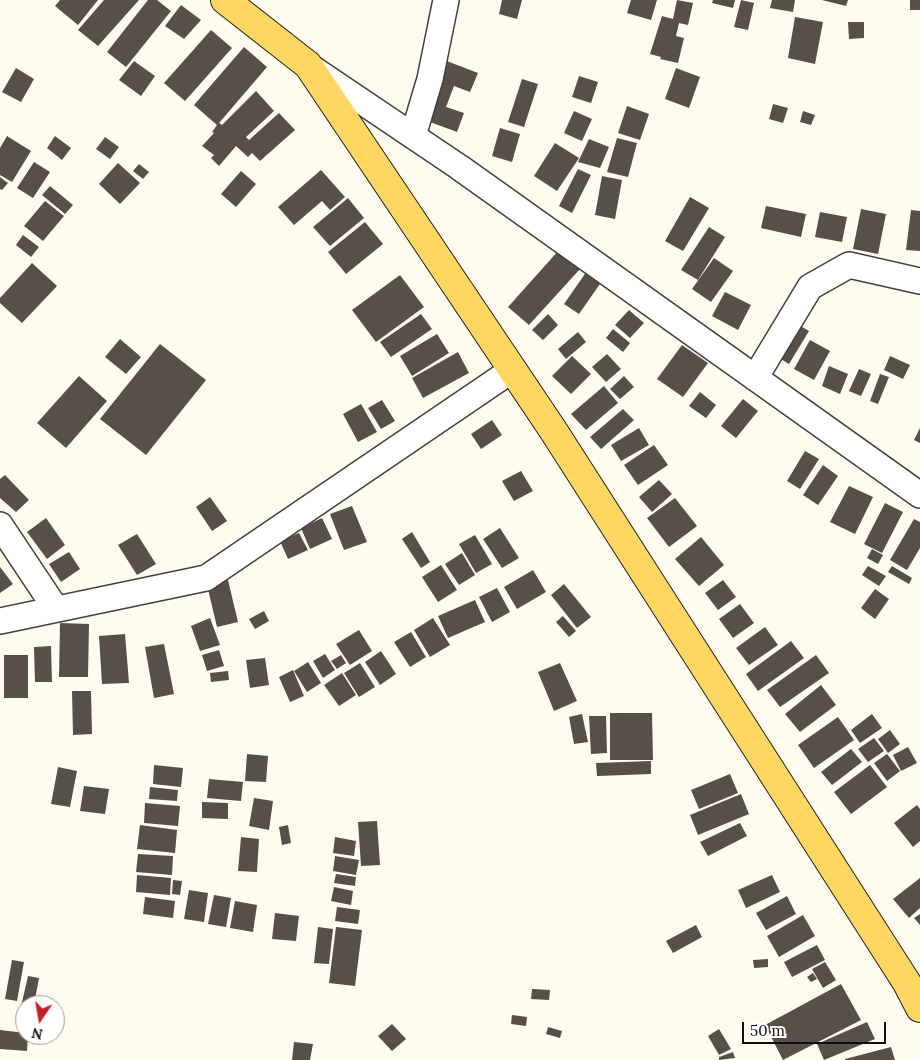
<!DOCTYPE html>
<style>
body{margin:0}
#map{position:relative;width:920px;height:1060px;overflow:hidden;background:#fffcef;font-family:Lora,serif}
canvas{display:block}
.north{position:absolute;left:15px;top:995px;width:50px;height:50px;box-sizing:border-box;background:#fff;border:1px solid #9f9f9f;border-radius:50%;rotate:192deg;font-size:14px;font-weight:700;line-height:20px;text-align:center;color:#0e0e0e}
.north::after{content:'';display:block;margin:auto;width:18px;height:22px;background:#c51f28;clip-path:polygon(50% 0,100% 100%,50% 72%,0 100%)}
.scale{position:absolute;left:742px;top:1022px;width:144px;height:22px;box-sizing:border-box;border:2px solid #0e0e0e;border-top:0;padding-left:6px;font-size:15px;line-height:18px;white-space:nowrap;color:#0e0e0e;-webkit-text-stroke:4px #fff;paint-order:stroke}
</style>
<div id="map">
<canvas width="920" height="1060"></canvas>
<div class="north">N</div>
<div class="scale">50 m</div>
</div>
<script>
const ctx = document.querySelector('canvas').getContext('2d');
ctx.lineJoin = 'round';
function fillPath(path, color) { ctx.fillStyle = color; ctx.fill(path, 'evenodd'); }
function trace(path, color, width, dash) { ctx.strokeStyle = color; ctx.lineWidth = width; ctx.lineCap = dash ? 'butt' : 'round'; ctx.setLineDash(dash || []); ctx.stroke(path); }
fillPath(new Path2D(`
 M 60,0 L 98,0 L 78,25 L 55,6 Z
 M 104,0 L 139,0 L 98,46 L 78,30 Z
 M 148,0 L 157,0 L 171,11 L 126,67 L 107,52 Z
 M 502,0 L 522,0 L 517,19 L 499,14 Z
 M 631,0 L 657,0 L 651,20 L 627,13 Z
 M 677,0 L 693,3 L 688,25 L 679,23 L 676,36 L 684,38 L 678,63 L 660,59 L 661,57 L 650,54 L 662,16 L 673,19 Z
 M 713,0 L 735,0 L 733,8 L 712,3 Z
 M 741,0 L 754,3 L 748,30 L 734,27 Z
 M 772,0 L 795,0 L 793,12 L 770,8 Z
 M 822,0 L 848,0 L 846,6 Z
 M 910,0 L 920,0 L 920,10 L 910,10 Z
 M 181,5 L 201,20 L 184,39 L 165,26 Z
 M 795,17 L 823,22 L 815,64 L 788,58 Z
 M 848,22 L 864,22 L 864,38 L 849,39 Z
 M 211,30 L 232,48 L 185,101 L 164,83 Z
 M 244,47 L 267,67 L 219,123 L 222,125 L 256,91 L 274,111 L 246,137 L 249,140 L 279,113 L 295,130 L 260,161 L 252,153 L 248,157 L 236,146 L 219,166 L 211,158 L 214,155 L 202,146 L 214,133 L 212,132 L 217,125 L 194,105 Z
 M 444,60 L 478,73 L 470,92 L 454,86 L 446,107 L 464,113 L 457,132 L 422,119 Z
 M 134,61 L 155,76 L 141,96 L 119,80 Z
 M 16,68 L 34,79 L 21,102 L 2,92 Z
 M 676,68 L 700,77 L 689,108 L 665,99 Z
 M 579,76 L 598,82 L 591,103 L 572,97 Z
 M 522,79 L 538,84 L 524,127 L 508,122 Z
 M 773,104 L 788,108 L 783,123 L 769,119 Z
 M 627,106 L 649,114 L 640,140 L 618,133 Z
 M 574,111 L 592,119 L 582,141 L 564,133 Z
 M 803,111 L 815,115 L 811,125 L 800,122 Z
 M 500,128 L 520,134 L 512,162 L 492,156 Z
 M 7,136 L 31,151 L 12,182 L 0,175 L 0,148 Z
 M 55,136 L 71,148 L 62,160 L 47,148 Z
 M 105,137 L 119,147 L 110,159 L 96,149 Z
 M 617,138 L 637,143 L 628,177 L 607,172 Z
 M 589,139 L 609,147 L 600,168 L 578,162 Z
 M 555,143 L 579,158 L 557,191 L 534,176 Z
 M 34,162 L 50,172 L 33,198 L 17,188 Z
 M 118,163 L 140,183 L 120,204 L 99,184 Z
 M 139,164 L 149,172 L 143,179 L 133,171 Z
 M 578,169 L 591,175 L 572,213 L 559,206 Z
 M 321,170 L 345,197 L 330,210 L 322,201 L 294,225 L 278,207 Z
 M 241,171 L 256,184 L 236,207 L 221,194 Z
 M 602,176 L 622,180 L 615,219 L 595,215 Z
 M 0,177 L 8,183 L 2,190 L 0,189 Z
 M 50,186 L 73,205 L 65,214 L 42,195 Z
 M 690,197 L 709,208 L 683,251 L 665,241 Z
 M 348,198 L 364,218 L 330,246 L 313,227 Z
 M 45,201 L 64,216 L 43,241 L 24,226 Z
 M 766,206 L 806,214 L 801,237 L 761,228 Z
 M 861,209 L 886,214 L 878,254 L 853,249 Z
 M 911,210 L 920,211 L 920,251 L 906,250 Z
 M 820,212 L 847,217 L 842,242 L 815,237 Z
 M 365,222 L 383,244 L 346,274 L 328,252 Z
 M 709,227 L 725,237 L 698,280 L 681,270 Z
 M 23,235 L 39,247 L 31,257 L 16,245 Z
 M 559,250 L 580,269 L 529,325 L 508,307 Z
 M 714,258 L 733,271 L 711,302 L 692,289 Z
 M 32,263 L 57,286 L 22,323 L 0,303 L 0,298 Z
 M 587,271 L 602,281 L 579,314 L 564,304 Z
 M 400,275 L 424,307 L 376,342 L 352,310 Z
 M 725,292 L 751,305 L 738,330 L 712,316 Z
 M 629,310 L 644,323 L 630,338 L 615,325 Z
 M 421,314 L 432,329 L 391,357 L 380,342 Z
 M 548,314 L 558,325 L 543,340 L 532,330 Z
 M 794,322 L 809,331 L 789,364 L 774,355 Z
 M 613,329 L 630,343 L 623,352 L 606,338 Z
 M 578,332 L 586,342 L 566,359 L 558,349 Z
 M 437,334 L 449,353 L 412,376 L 400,356 Z
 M 120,339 L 141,357 L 126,374 L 105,357 Z
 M 810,340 L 830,351 L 814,380 L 794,369 Z
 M 160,344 L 206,380 L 146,455 L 100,419 Z
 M 682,345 L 708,363 L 683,397 L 657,379 Z
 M 458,352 L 469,373 L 423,398 L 412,378 Z
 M 607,354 L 621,369 L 606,382 L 592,367 Z
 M 572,356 L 591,374 L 571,394 L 552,376 Z
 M 890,356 L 910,365 L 903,379 L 884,370 Z
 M 829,366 L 848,374 L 840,394 L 822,386 Z
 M 859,369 L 871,374 L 861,396 L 849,391 Z
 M 880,374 L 889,377 L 878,404 L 870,401 Z
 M 79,376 L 107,401 L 66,448 L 37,423 Z
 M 624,376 L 634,387 L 620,399 L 610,389 Z
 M 604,386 L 618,403 L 586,430 L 571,414 Z
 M 700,392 L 716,405 L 706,418 L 689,406 Z
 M 743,399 L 758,411 L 736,438 L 721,426 Z
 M 382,400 L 395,421 L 381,429 L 368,408 Z
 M 361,404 L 377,432 L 358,442 L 343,414 Z
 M 623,409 L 634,420 L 601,449 L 590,437 Z
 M 492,420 L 502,435 L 481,449 L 471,434 Z
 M 639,428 L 649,445 L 621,461 L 611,445 Z
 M 920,428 L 920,443 L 914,440 Z
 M 654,445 L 668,465 L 638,485 L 624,465 Z
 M 805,451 L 819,459 L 800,489 L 787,481 Z
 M 823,465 L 838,476 L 818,505 L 803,495 Z
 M 521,471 L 533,491 L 514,501 L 502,481 Z
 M 5,475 L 29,500 L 16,512 L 0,498 L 0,479 Z
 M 659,480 L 672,494 L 652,512 L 639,497 Z
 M 849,486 L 873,497 L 855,534 L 830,522 Z
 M 210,497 L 227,521 L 212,531 L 196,507 Z
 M 675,498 L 697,526 L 669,547 L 647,518 Z
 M 885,503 L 903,512 L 882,553 L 864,544 Z
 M 352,506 L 367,542 L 344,550 L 330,514 Z
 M 46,518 L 65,545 L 47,559 L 27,532 Z
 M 322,518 L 332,539 L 310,549 L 301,528 Z
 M 914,519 L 920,522 L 920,548 L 907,570 L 890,560 Z
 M 500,528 L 519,558 L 502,568 L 483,539 Z
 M 412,532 L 430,562 L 421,568 L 402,539 Z
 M 299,533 L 308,550 L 288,559 L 280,541 Z
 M 137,534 L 156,564 L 137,575 L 118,545 Z
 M 475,535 L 492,564 L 476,573 L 459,544 Z
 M 701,537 L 724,565 L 699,586 L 675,559 Z
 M 872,549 L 883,555 L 878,564 L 867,558 Z
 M 69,552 L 80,569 L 61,582 L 49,564 Z
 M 462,553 L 475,575 L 459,585 L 445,564 Z
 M 441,565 L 457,590 L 438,602 L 422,577 Z
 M 868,566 L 886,576 L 879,586 L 862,575 Z
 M 892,566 L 912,578 L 909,584 L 888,572 Z
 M 0,567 L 13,584 L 0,593 Z
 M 533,570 L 546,592 L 517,609 L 504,587 Z
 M 228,580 L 238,622 L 217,627 L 207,585 Z
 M 723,580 L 736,597 L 718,610 L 705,593 Z
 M 564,584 L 591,617 L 577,628 L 551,595 Z
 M 497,588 L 510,612 L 492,622 L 479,597 Z
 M 875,589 L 889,599 L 875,619 L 861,608 Z
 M 475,600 L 485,622 L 448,638 L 438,616 Z
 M 740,604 L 754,623 L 733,638 L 719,619 Z
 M 264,611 L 269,621 L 255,629 L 249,619 Z
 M 563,616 L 576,631 L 569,637 L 556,622 Z
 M 210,618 L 220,645 L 200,651 L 191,626 Z
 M 433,618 L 450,645 L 430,657 L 414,630 Z
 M 60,623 L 89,624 L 88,677 L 59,677 Z
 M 765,627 L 778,645 L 749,665 L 736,648 Z
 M 359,630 L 372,651 L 350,665 L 336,644 Z
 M 411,632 L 426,657 L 410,667 L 394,642 Z
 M 125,634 L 129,683 L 102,684 L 99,636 Z
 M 791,641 L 804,658 L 758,691 L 746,674 Z
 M 164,644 L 174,694 L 154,698 L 145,647 Z
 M 51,646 L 52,682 L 35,682 L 34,647 Z
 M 219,650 L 224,666 L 207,671 L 202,655 Z
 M 381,651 L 396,674 L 380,685 L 365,662 Z
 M 325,654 L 335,670 L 323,678 L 313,661 Z
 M 4,655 L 28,655 L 28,698 L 4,698 Z
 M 341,655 L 346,663 L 337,669 L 331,661 Z
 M 816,655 L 829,673 L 780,707 L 767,690 Z
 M 265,658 L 269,685 L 250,688 L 246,660 Z
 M 308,662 L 321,683 L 307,692 L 294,671 Z
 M 360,663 L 375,687 L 359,697 L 344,673 Z
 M 560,663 L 577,701 L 554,711 L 538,672 Z
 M 293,670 L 304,696 L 290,702 L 279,677 Z
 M 228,671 L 229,680 L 211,682 L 210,673 Z
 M 342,673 L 356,695 L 339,706 L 324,685 Z
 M 821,685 L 836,705 L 800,732 L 785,714 Z
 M 72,691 L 91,691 L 92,734 L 73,735 Z
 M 610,713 L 652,713 L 653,760 L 610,760 Z
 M 582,714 L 588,742 L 574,744 L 569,717 Z
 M 872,714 L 882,728 L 860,743 L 851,730 Z
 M 589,716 L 606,716 L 607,753 L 591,754 Z
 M 838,717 L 854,740 L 814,768 L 798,745 Z
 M 890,730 L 900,744 L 888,753 L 878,739 Z
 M 874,738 L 884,751 L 868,762 L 858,749 Z
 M 908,747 L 917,763 L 901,771 L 893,755 Z
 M 851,749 L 862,762 L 832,785 L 821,772 Z
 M 247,754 L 268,756 L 266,782 L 245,781 Z
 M 887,754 L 900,771 L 887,781 L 874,763 Z
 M 651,761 L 651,774 L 597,776 L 596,763 Z
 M 154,765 L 183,768 L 181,787 L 153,784 Z
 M 870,765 L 887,787 L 851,814 L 834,792 Z
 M 58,767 L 77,771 L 70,807 L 51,804 Z
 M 730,774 L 738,793 L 699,809 L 691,790 Z
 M 209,779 L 243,782 L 241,801 L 207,798 Z
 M 84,786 L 109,789 L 105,814 L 80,811 Z
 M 150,787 L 178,790 L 177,801 L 149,799 Z
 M 741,794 L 749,814 L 698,835 L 690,815 Z
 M 254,798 L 273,801 L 269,830 L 249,826 Z
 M 202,802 L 228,803 L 228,819 L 202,818 Z
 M 145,803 L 180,806 L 178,826 L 144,823 Z
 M 917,805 L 920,809 L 920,841 L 913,847 L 894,823 Z
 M 377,821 L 380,865 L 361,866 L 358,822 Z
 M 740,823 L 747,836 L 708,856 L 700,842 Z
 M 140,825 L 177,830 L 175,853 L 137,849 Z
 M 288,825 L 291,843 L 282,845 L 279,827 Z
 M 241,837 L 259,839 L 257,872 L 238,871 Z
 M 335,837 L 356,841 L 354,856 L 333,853 Z
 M 138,854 L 173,856 L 172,875 L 136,872 Z
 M 335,856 L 359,860 L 356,875 L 333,871 Z
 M 336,874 L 356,877 L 355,886 L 334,883 Z
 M 137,875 L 171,878 L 170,895 L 136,892 Z
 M 772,875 L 780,892 L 746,908 L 738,890 Z
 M 920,878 L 920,908 L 909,918 L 893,899 Z
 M 173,880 L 182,881 L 180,895 L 172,894 Z
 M 334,887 L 353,891 L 351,905 L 331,901 Z
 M 189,890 L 208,893 L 204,922 L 184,919 Z
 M 214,895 L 231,898 L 226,927 L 208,924 Z
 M 787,896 L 796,914 L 766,930 L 756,913 Z
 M 145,897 L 175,901 L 173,918 L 143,914 Z
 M 235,901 L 257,905 L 253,932 L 230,928 Z
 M 337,907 L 360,910 L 358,924 L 335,921 Z
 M 275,913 L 299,916 L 296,941 L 272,939 Z
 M 920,914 L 920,925 L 914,918 Z
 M 803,915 L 815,936 L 779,957 L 767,936 Z
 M 696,925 L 702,937 L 673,953 L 666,941 Z
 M 318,927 L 333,929 L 329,964 L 314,963 Z
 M 336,927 L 362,930 L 355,986 L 329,983 Z
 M 817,945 L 825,960 L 792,977 L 784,962 Z
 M 768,959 L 768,967 L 754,968 L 753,960 Z
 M 12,960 L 24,962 L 17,1001 L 5,999 Z
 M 825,962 L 836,980 L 823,988 L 812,969 Z
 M 813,973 L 817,979 L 811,982 L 807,977 Z
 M 28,976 L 39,978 L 34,1005 L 25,1005 L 25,1012 L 20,1011 Z
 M 841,984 L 861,1020 L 783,1060 L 765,1025 Z
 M 532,989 L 550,990 L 549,1000 L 531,999 Z
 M 512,1015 L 527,1017 L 526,1026 L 511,1024 Z
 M 867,1022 L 875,1039 L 824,1060 L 817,1044 Z
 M 392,1024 L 406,1039 L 392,1051 L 378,1036 Z
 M 548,1027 L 562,1031 L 560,1038 L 546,1034 Z
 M 719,1029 L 731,1049 L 719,1055 L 708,1036 Z
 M 0,1030 L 25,1033 L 25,1035 L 28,1035 L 27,1051 L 0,1049 Z
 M 294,1042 L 313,1044 L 310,1060 L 292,1060 Z
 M 891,1047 L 895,1060 L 845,1060 L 845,1059 Z
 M 733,1052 L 735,1058 L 719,1060 L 719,1057 Z`), '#574f4a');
const minor = new Path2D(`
 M 312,68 L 459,167 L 920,495
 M 413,136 L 430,79 L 446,0
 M 755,378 L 810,287 L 849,265 L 920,281
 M 0,525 L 56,609
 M 0,621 L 206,578 L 512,370`);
const major = new Path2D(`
 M 225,0 L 308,65 L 553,430 L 907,983 L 920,1008`);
trace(minor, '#414141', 28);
trace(major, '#1f1f1f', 30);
trace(minor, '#fff', 25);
trace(major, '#ffd760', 28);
</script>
